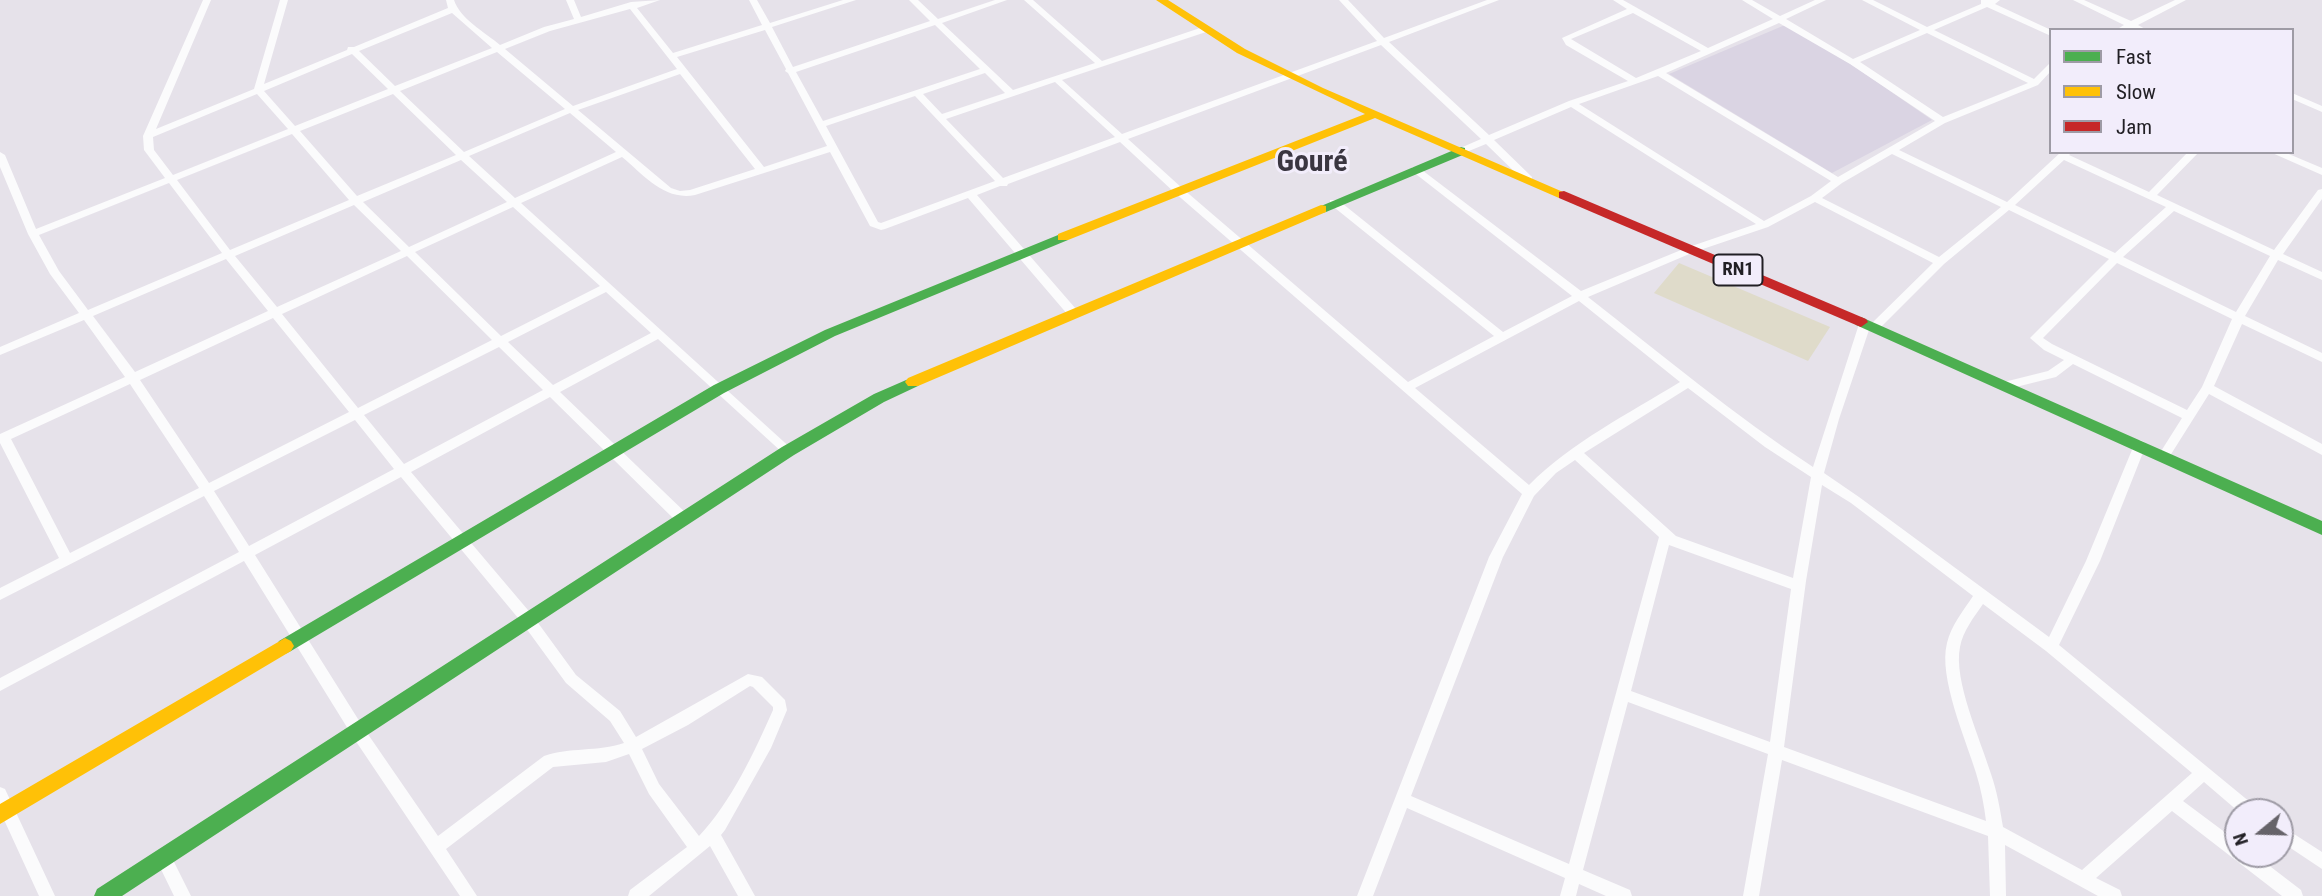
<!DOCTYPE html>
<meta charset="utf-8">
<style>
body{margin:0}
#map{position:relative;width:2322px;height:896px;overflow:hidden;background:#e6e2ea;font-family:"Roboto Condensed",sans-serif}
canvas{display:block}
.legend{position:absolute;left:2049px;top:28px;width:245px;height:126px;box-sizing:border-box;background:#f2edfb;border:2px solid #9e9ba5;margin:0;padding:9px 12px;list-style:none;font-size:21px;color:#211f24}
.legend li{display:flex;align-items:center;gap:14px;height:35px}
.legend b{width:35px;border:2px solid #9e9ba5}
.north{position:absolute;left:2224px;top:798px;width:70px;height:70px;box-sizing:border-box;background:#f2edfb;border:2px solid #9e9ba5;border-radius:50%;rotate:251deg;font-size:19px;font-weight:700;line-height:28px;text-align:center;color:#211f24}
.north::after{content:'';display:block;margin:auto;width:24px;height:32px;background:#666369;clip-path:polygon(50% 0,100% 100%,50% 72%,0 100%)}
</style>
<div id="map">
<canvas width="2322" height="896"></canvas>
<ul class="legend">
<li><b style="height:9px;background:#4caf50"></b>Fast</li>
<li><b style="height:9px;background:#ffc107"></b>Slow</li>
<li><b style="height:9px;background:#c62828"></b>Jam</li>
</ul>
<div class="north">N</div>
</div>
<script>
const ctx = document.querySelector('canvas').getContext('2d');
ctx.lineJoin = 'round';
function fillPath(path, color) { ctx.fillStyle = color; ctx.fill(path, 'evenodd'); }
function write(font, color, halo, rows, align = 'center') {
  ctx.font = font + ' "Roboto Condensed",sans-serif'; ctx.lineWidth = 6; ctx.setLineDash([]); ctx.textBaseline = 'middle'; ctx.strokeStyle = halo; ctx.fillStyle = color; for (const [text, x, y, turn = 0] of rows) {
    ctx.save(); ctx.translate(x, y); ctx.rotate((+turn || 0) * Math.PI / 180); ctx.textAlign = isNaN(turn) ? turn : align; if (halo) ctx.strokeText(text, 0, 0); ctx.fillText(text, 0, 0); ctx.restore();
  }
}
function trace(path, color, width, dash) { ctx.strokeStyle = color; ctx.lineWidth = width; ctx.lineCap = dash ? 'butt' : 'round'; ctx.setLineDash(dash || []); ctx.stroke(path); }
fillPath(new Path2D(`
 M 1785,25 L 1851,64 L 1932,120 L 1832,173 L 1669,74 Z`), '#dad4e3');
fillPath(new Path2D(`
 M 1679,263 L 1830,327 L 1808,361 L 1654,293 Z`), '#dfdbca');
fillPath(new Path2D(`
 M 203,0 L 211,0 L 156,129 L 254,89 L 280,0 L 288,0 L 264,84 L 347,50 L 348,47 L 354,47 L 448,8 L 446,0 L 454,0 C 460,19 485,32 500,45 L 544,27 L 574,19 L 566,0 L 574,0 L 581,17 L 631,2 L 660,0 L 637,8 L 673,53 L 762,25 L 749,0 L 757,0 L 770,23 L 843,0 L 856,0 L 772,27 L 793,67 L 930,21 L 909,0 L 918,0 L 938,19 L 995,0 L 1007,0 L 942,23 L 1013,90 L 1095,63 L 1024,0 L 1033,0 L 1102,61 L 1203,27 L 1209,27 L 1209,31 L 1062,80 L 1122,134 L 1377,41 L 1339,0 L 1348,0 L 1384,38 L 1487,0 L 1499,0 L 1389,42 L 1489,135 L 1569,101 L 1628,81 L 1566,45 L 1562,38 L 1627,9 L 1613,0 L 1623,0 L 1708,48 L 1773,19 L 1742,0 L 1752,0 L 1780,16 L 1815,0 L 1826,0 L 1786,19 L 1853,59 L 1920,30 L 1862,0 L 1873,0 L 1927,27 L 1981,4 L 1981,0 L 2000,0 L 1995,4 L 2051,30 L 2051,36 L 1987,7 L 1934,30 L 2034,79 L 2051,62 L 2051,71 L 2038,85 L 1945,123 L 1899,150 L 2007,202 L 2061,152 L 2072,152 L 2069,155 L 2149,192 L 2188,152 L 2199,152 L 2157,195 L 2274,250 L 2318,190 L 2322,189 L 2322,199 L 2283,254 L 2322,272 L 2322,280 L 2278,260 L 2245,316 L 2322,353 L 2322,362 L 2242,324 L 2214,386 L 2322,444 L 2322,455 L 2209,394 L 2168,459 L 2160,459 L 2158,456 L 2182,418 L 2073,364 L 2056,377 L 2004,390 L 2000,389 L 1998,386 L 2000,383 L 2048,371 L 2064,360 L 2044,350 L 2030,338 L 2109,259 L 2009,210 L 1944,264 L 1877,331 L 1869,330 L 1839,419 L 1824,473 L 1859,497 L 2049,637 L 2086,561 L 2134,445 L 2140,440 L 2144,442 L 2146,445 L 2100,561 L 2059,645 L 2256,807 L 2259,812 L 2239,812 L 2204,782 L 2183,801 L 2238,842 L 2238,854 L 2254,854 L 2301,890 L 2303,896 L 2282,896 L 2172,811 L 2096,878 L 2120,890 L 2122,896 L 2098,896 L 2005,845 L 2006,896 L 1990,896 L 1988,836 L 1782,760 L 1759,896 L 1743,896 L 1768,754 L 1628,702 L 1583,870 L 1630,890 L 1632,896 L 1606,896 L 1579,884 L 1576,896 L 1560,896 L 1565,878 L 1407,808 L 1373,896 L 1357,896 L 1489,557 L 1522,494 L 1174,192 L 1120,142 L 1008,184 L 1007,186 L 1000,186 L 977,195 L 1076,309 L 1078,312 L 1072,316 L 1068,315 L 968,198 L 885,229 L 881,230 L 870,226 L 830,152 L 695,195 C 664,201 644,175 622,157 L 521,203 L 794,451 L 792,454 L 784,454 L 658,339 L 560,392 L 688,515 L 689,519 L 688,523 L 678,523 L 550,397 L 411,472 L 533,616 L 576,675 L 620,711 L 636,737 L 748,674 L 762,677 L 785,700 L 787,710 L 771,748 L 725,830 L 721,835 L 755,896 L 738,896 L 710,846 L 649,896 L 628,896 L 630,890 L 687,847 L 649,794 L 629,754 L 606,762 L 553,767 L 446,849 L 477,896 L 460,896 L 353,737 L 244,561 L 0,691 L 0,678 L 239,552 L 204,496 L 0,600 L 0,588 L 59,558 L 0,443 L 0,434 L 125,377 L 84,320 L 0,355 L 0,347 L 79,313 L 50,274 L 28,234 L 0,167 L 0,152 L 5,155 L 36,229 L 165,178 L 144,150 L 143,136 ZM 630,9 L 677,69 L 573,106 L 505,49 L 550,31 ZM 452,13 L 492,48 L 395,86 L 359,51 ZM 1633,13 L 1701,51 L 1636,78 L 1571,39 ZM 1779,23 L 1850,64 L 1935,121 L 1838,177 L 1666,73 ZM 935,25 L 980,69 L 823,121 L 796,72 ZM 765,30 L 786,69 L 785,71 L 788,73 L 827,146 L 764,167 L 677,57 ZM 1927,33 L 2028,83 L 1943,117 L 1860,62 ZM 1381,45 L 1481,139 L 1458,149 L 1458,153 L 1464,153 L 1486,144 L 1524,181 L 1532,181 L 1532,177 L 1494,140 L 1571,107 L 1756,224 L 1686,248 L 1581,291 L 1418,167 L 1412,167 L 1412,171 L 1572,296 L 1503,332 L 1338,200 L 1330,200 L 1330,204 L 1494,336 L 1408,382 L 1182,188 L 1128,139 ZM 497,52 L 565,109 L 464,152 L 400,91 ZM 352,54 L 388,89 L 295,126 L 264,91 ZM 985,73 L 1005,93 L 942,114 L 923,94 ZM 680,74 L 755,169 L 690,190 L 680,191 L 671,188 L 578,110 ZM 1658,76 L 1831,181 L 1811,196 L 1764,221 L 1579,104 ZM 1055,82 L 1115,137 L 1003,178 L 946,119 ZM 257,94 L 288,129 L 173,175 L 154,150 L 153,137 ZM 393,94 L 456,155 L 357,196 L 300,131 ZM 915,96 L 995,181 L 881,223 L 878,222 L 826,126 ZM 570,113 L 616,152 L 515,198 L 469,156 ZM 292,134 L 349,200 L 230,250 L 177,180 ZM 1892,154 L 2001,207 L 1939,257 L 1822,198 L 1842,183 ZM 461,160 L 507,202 L 409,247 L 363,202 ZM 2064,160 L 2166,207 L 2115,253 L 2015,205 ZM 169,183 L 222,253 L 88,310 L 59,271 L 39,235 ZM 1815,202 L 1933,263 L 1871,324 L 1865,320 L 1859,324 L 1813,467 C 1734,415 1662,355 1588,297 L 1694,252 L 1768,227 ZM 354,205 L 401,251 L 277,307 L 235,256 ZM 513,207 L 600,286 L 501,336 L 415,252 ZM 2174,211 L 2270,256 L 2236,312 L 2123,257 ZM 407,256 L 492,340 L 358,408 L 282,314 ZM 226,259 L 268,311 L 135,372 L 93,316 ZM 2117,263 L 2232,319 L 2202,387 L 2187,410 L 2052,344 L 2043,338 ZM 606,292 L 651,333 L 553,385 L 508,342 ZM 1579,301 L 1680,382 C 1628,414 1572,442 1529,485 L 1415,388 ZM 273,318 L 349,412 L 209,483 L 140,380 ZM 499,347 L 543,390 L 404,464 L 364,415 ZM 130,384 L 199,488 L 70,553 L 11,439 ZM 1688,388 L 1765,447 L 1811,477 L 1793,578 L 1676,536 L 1584,453 ZM 355,420 L 394,469 L 249,546 L 214,491 ZM 1575,460 L 1659,537 L 1569,864 L 1411,796 L 1503,557 L 1534,496 L 1556,473 ZM 401,477 L 523,624 L 566,683 L 610,721 L 624,743 C 598,752 569,747 544,756 L 438,836 L 363,727 L 255,555 ZM 1822,485 L 1851,503 L 1973,596 C 1963,611 1951,626 1947,643 C 1938,677 1966,740 1976,773 C 1981,789 1984,805 1986,821 L 1784,747 L 1806,581 ZM 1669,545 L 1791,589 L 1770,742 L 1631,691 ZM 1983,604 L 2046,651 L 2192,773 L 2082,870 L 2003,827 C 2000,809 1997,791 1991,774 C 1981,741 1953,680 1960,647 C 1963,631 1974,617 1983,604 ZM 750,686 L 753,687 L 773,707 L 773,710 C 755,751 730,804 699,836 L 659,784 L 642,749 L 688,725 Z
 M 2073,0 L 2084,0 L 2131,21 L 2175,0 L 2186,0 L 2138,25 L 2147,30 L 2131,28 L 2116,30 L 2124,25 Z
 M 2292,93 L 2322,106 L 2322,112 L 2292,99 Z
 M 2270,152 L 2284,152 L 2322,168 L 2322,175 Z
 M 0,787 L 5,789 L 55,896 L 39,896 L 0,811 Z
 M 2280,825 L 2322,852 L 2322,869 L 2280,841 Z
 M 163,849 L 169,852 L 191,896 L 174,896 L 155,857 L 157,852 Z`), '#fbfbfc');
fillPath(new Path2D(`
 M 1461,147 L 1465,148 L 1465,154 L 1326,212 L 1321,213 L 1314,209 Z
 M 1063,233 L 1068,234 L 1068,240 L 835,336 L 724,393 L 291,651 L 285,654 L 279,651 L 276,646 L 279,641 L 714,385 L 825,330 Z
 M 1861,317 L 2322,521 L 2322,535 L 1856,325 L 1854,322 Z
 M 913,377 L 918,378 L 921,382 L 918,386 L 884,402 L 794,455 L 122,896 L 94,896 L 97,889 L 782,447 L 874,394 Z`), '#4caf50');
fillPath(new Path2D(`
 M 1156,0 L 1168,0 L 1245,49 L 1323,88 L 1570,195 L 1569,198 L 1559,198 L 1375,118 L 1068,240 L 1058,240 L 1058,234 L 1365,114 L 1237,53 Z
 M 1321,205 L 1326,206 L 1326,212 L 918,386 L 908,386 L 905,382 L 908,378 Z
 M 285,638 L 291,641 L 294,646 L 291,651 L 0,824 L 0,804 Z`), '#ffc107');
fillPath(new Path2D(`
 M 1564,191 L 1866,319 L 1868,322 L 1861,327 L 1856,325 L 1559,198 L 1559,192 Z`), '#c62828');
for (const [x, y, w] of [
 [1738,270,49]
]) { const box = new Path2D(); box.roundRect(x - w / 2, y - 15.5, w, 31, 5); ctx.fillStyle = '#f2edfb'; ctx.fill(box); trace(box, '#211f24', 2); }
write('bold 19px', '#211f24', null, [
 ["RN1",1738,270]
]);
write('bold 30px', '#3a3641', '#f2edfb', [
 ["Gouré",1312,163]
]);
</script>
